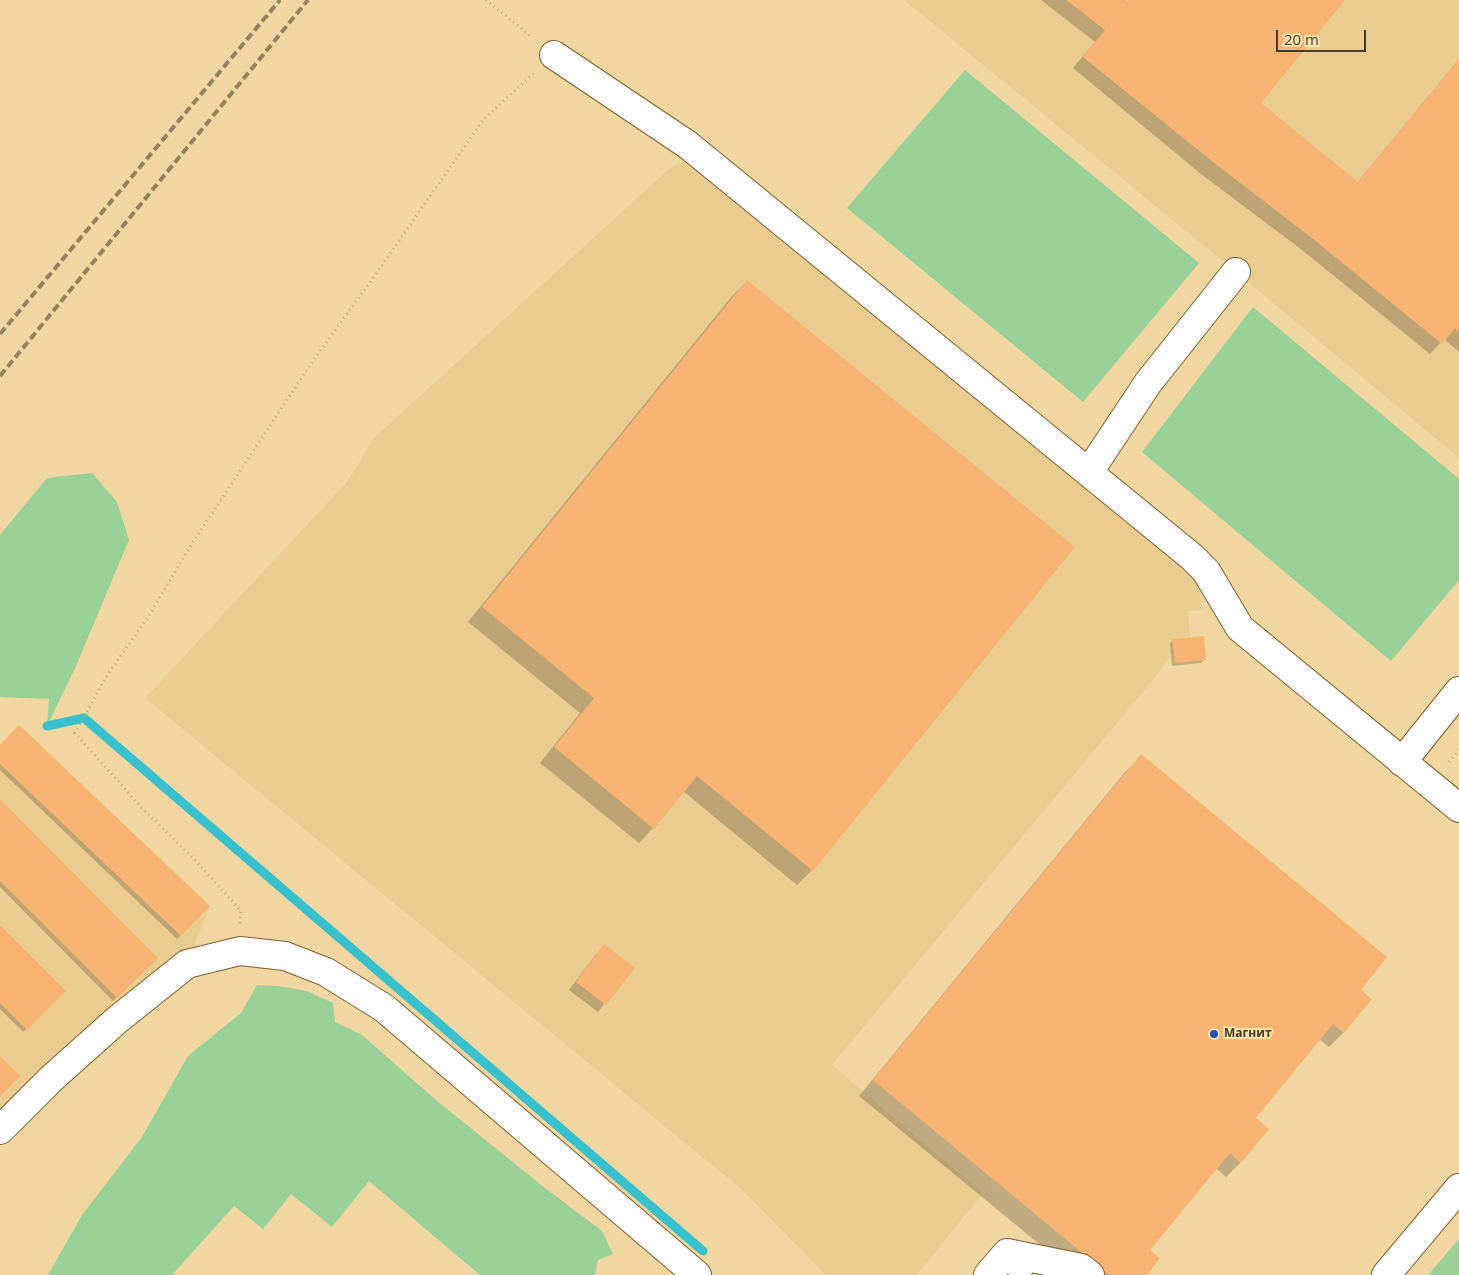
<!DOCTYPE html>
<meta charset="utf-8">
<style>
body{margin:0}
#map{position:relative;width:1459px;height:1275px;overflow:hidden;background:#f1d6a1;font-family:"Open Sans",sans-serif}
canvas{display:block}
.scale{position:absolute;left:1276px;top:30px;width:90px;height:22px;box-sizing:border-box;border:2px solid #453a25;border-top:0;padding-left:6px;font-size:15px;line-height:18px;white-space:nowrap;color:#453a25;-webkit-text-stroke:4px #fee3ae;paint-order:stroke}
</style>
<div id="map">
<canvas width="1459" height="1275"></canvas>
<div class="scale">20 m</div>
</div>
<script>
const ctx = document.querySelector('canvas').getContext('2d');
ctx.lineJoin = 'round';
function fillPath(path, color) { ctx.fillStyle = color; ctx.fill(path, 'evenodd'); }
function trace(path, color, width, dash) { ctx.strokeStyle = color; ctx.lineWidth = width; ctx.lineCap = dash ? 'butt' : 'round'; ctx.setLineDash(dash || []); ctx.stroke(path); }
function write(font, color, halo, rows, align = 'center') {
  ctx.font = font + ' "Open Sans",sans-serif'; ctx.lineWidth = 4; ctx.setLineDash([]); ctx.textBaseline = 'middle'; ctx.strokeStyle = halo; ctx.fillStyle = color; for (const [text, x, y, turn = 0] of rows) {
    ctx.save(); ctx.translate(x, y); ctx.rotate((+turn || 0) * Math.PI / 180); ctx.textAlign = isNaN(turn) ? turn : align; if (halo) ctx.strokeText(text, 0, 0); ctx.fillText(text, 0, 0); ctx.restore();
  }
}
fillPath(new Path2D(`
 M 904,0 L 1459,0 L 1459,458 L 1236,272 Z
 M 687,158 L 1185,563 L 1200,589 L 1202,610 L 1188,611 L 1190,637 L 1172,639 L 1174,651 L 1154,679 L 832,1065 L 983,1193 L 917,1275 L 826,1275 L 741,1189 L 145,698 L 347,482 L 375,437 L 669,169 Z
 M 19,725 L 210,906 L 187,964 L 0,1130 L 0,745 Z`), '#ebcc90');
fillPath(new Path2D(`
 M 965,70 L 1199,263 L 1083,402 L 847,208 Z
 M 1253,307 L 1459,479 L 1459,580 L 1391,661 L 1142,452 Z
 M 92,473 L 117,502 L 129,540 L 76,666 L 47,726 L 49,699 L 0,697 L 0,535 L 47,478 Z
 M 257,985 L 278,986 L 307,991 L 333,1003 L 335,1022 L 362,1035 L 437,1101 L 545,1188 L 602,1231 L 613,1254 L 598,1260 L 595,1275 L 480,1275 L 369,1181 L 332,1227 L 291,1194 L 263,1229 L 234,1206 L 172,1275 L 48,1275 L 82,1215 L 142,1137 L 188,1056 L 241,1013 Z
 M 1459,1239 L 1459,1275 L 1428,1275 Z`), '#98d096');
fillPath(new Path2D(`
 M 1041,0 L 1123,0 L 1126,3 L 1129,0 L 1343,0 L 1259,103 L 1357,183 L 1459,59 L 1459,352 L 1444,339 L 1430,354 L 1302,250 L 1201,174 L 1073,68 L 1095,42 Z
 M 747,281 L 812,870 L 797,885 L 683,791 L 653,828 L 639,843 L 540,763 L 580,713 L 468,622 L 732,296 Z
 M 1173,640 L 1205,659 L 1201,663 L 1172,666 L 1170,644 Z
 M 0,747 L 208,906 L 177,939 L 0,770 Z
 M 1141,756 L 1359,990 L 1344,1032 L 1329,1047 L 1319,1039 L 1254,1118 L 1241,1162 L 1226,1177 L 1216,1168 L 1148,1250 L 1145,1275 L 1077,1275 L 859,1096 L 1126,771 Z
 M 0,801 L 156,958 L 113,1001 L 0,887 Z
 M 0,927 L 64,991 L 23,1032 L 0,1009 Z
 M 597,953 L 633,968 L 598,1012 L 569,990 Z`), '#0003');
trace(new Path2D(`
 M 47,726 L 84,718 L 703,1251`), '#38c1cd', 9);
fillPath(new Path2D(`
 M 1066,0 L 1125,0 L 1128,2 L 1129,0 L 1345,0 L 1261,103 L 1358,182 L 1459,59 L 1459,332 L 1455,328 L 1442,344 L 1313,239 L 1213,162 L 1083,57 L 1105,30 Z
 M 747,280 L 1075,547 L 813,871 L 697,776 L 654,829 L 554,747 L 594,698 L 482,607 Z
 M 1204,636 L 1206,660 L 1175,663 L 1172,639 Z
 M 19,725 L 210,906 L 181,936 L 0,764 L 0,745 Z
 M 1141,754 L 1387,957 L 1361,990 L 1372,999 L 1344,1033 L 1333,1024 L 1256,1118 L 1269,1129 L 1241,1163 L 1230,1153 L 1150,1250 L 1160,1258 L 1147,1275 L 1109,1275 L 873,1080 Z
 M 0,799 L 158,958 L 117,998 L 0,881 Z
 M 0,925 L 66,991 L 27,1030 L 0,1003 Z
 M 604,944 L 635,968 L 606,1005 L 576,982 Z
 M 0,1056 L 20,1076 L 0,1097 Z`), '#f7b372');
const minor = new Path2D(`
 M 554,55 L 688,145 L 1192,557 L 1206,571 L 1240,628 L 1459,808
 M 1089,472 L 1148,383 L 1236,272
 M 1402,762 L 1459,691
 M 0,1130 L 51,1079 L 117,1020 L 187,964 L 240,951 L 285,956 L 326,972 L 384,1008 L 697,1275
 M 1007,1253 L 1081,1268 L 1090,1275
 M 988,1275 L 1007,1253 L 1020,1266
 M 1386,1275 L 1459,1188`);
trace(minor, '#78602e', 30);
trace(new Path2D(`
 M 486,0 L 532,37
 M 1449,762 L 1459,750
 M 240,923 L 241,911 L 197,862 L 142,808 L 75,733 L 106,677 L 150,614 L 189,548 L 312,362 L 371,281 L 483,120 L 534,73`), '#bda77b', 3, [1, 4]);
trace(minor, '#fff', 28);
trace(new Path2D(`
 M 0,334 L 280,0
 M 0,376 L 308,0`), '#94825e', 4, [8, 4]);
for (const [x, y, r, color] of [
 [1214,1034,5,"#2251be"]
]) { const dot = new Path2D(); dot.arc(x, y, r, 0, 2 * Math.PI); ctx.fillStyle = color; ctx.fill(dot); trace(dot, '#fee3ae', 2); }
write('bold 12px', '#453a25', '#fee3ae', [
 ["Магнит",1224,1034]
], 'left');
</script>
